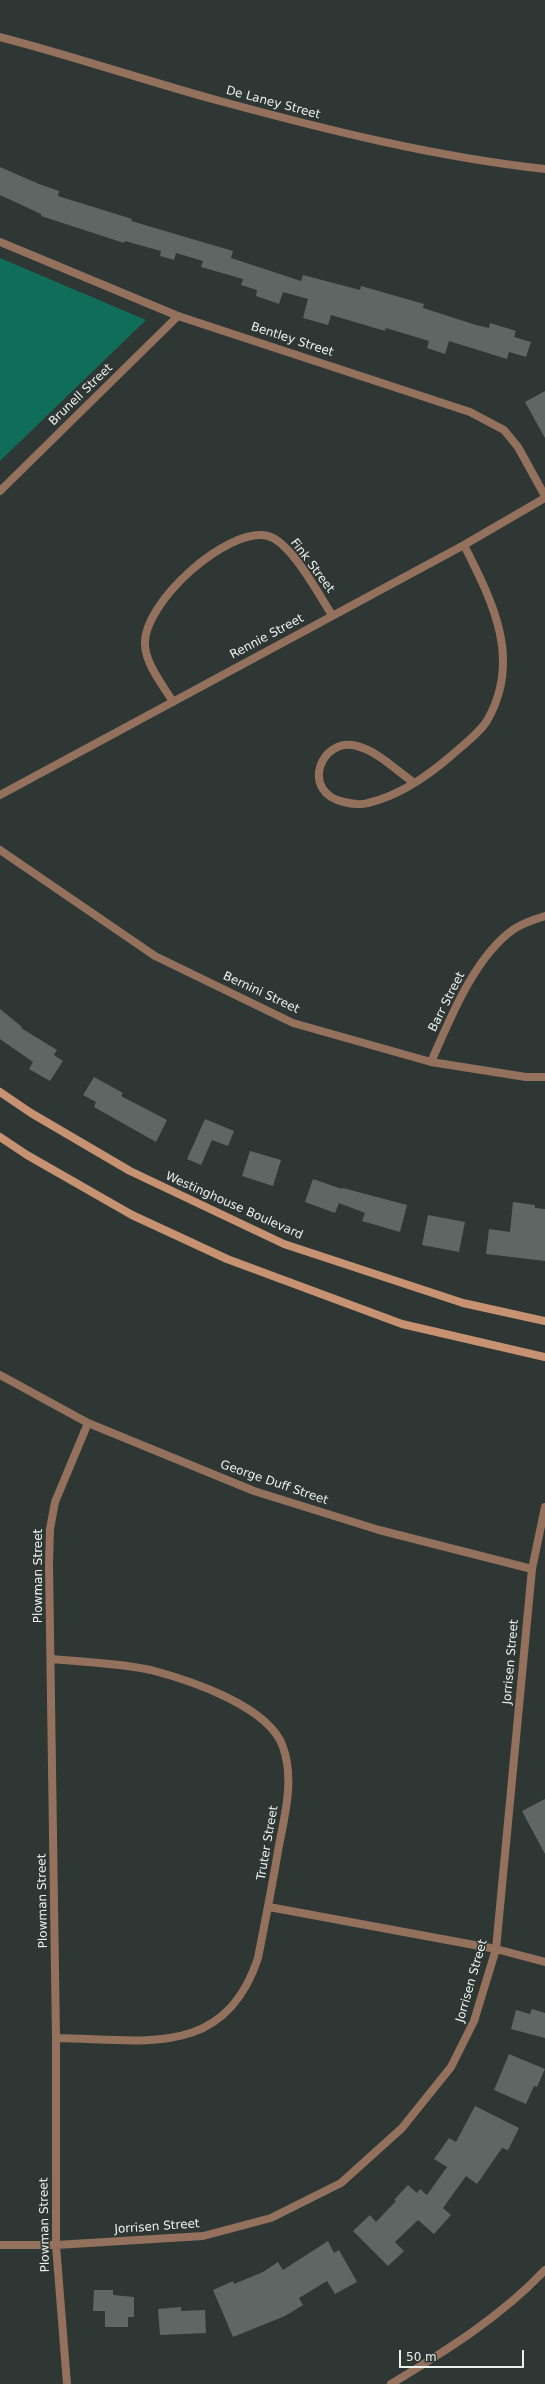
<!DOCTYPE html>
<style>
body{margin:0}
#map{position:relative;width:545px;height:2384px;overflow:hidden;background:#2f3734;font-family:"DejaVu Sans",sans-serif}
canvas{display:block}
.scale{position:absolute;left:399px;top:2350px;width:125px;height:18px;box-sizing:border-box;border:2px solid #ecf1ef;border-top:0;padding-left:5px;font-size:12px;line-height:14px;white-space:nowrap;color:#ecf1ef;-webkit-text-stroke:3px #2f3734;paint-order:stroke}
</style>
<div id="map">
<canvas width="545" height="2384"></canvas>
<div class="scale">50 m</div>
</div>
<script>
const ctx = document.querySelector('canvas').getContext('2d');
ctx.lineJoin = 'round';
function fillPath(path, color) { ctx.fillStyle = color; ctx.fill(path, 'evenodd'); }
function trace(path, color, width, dash) { ctx.strokeStyle = color; ctx.lineWidth = width; ctx.lineCap = dash ? 'butt' : 'round'; ctx.setLineDash(dash || []); ctx.stroke(path); }
function write(font, color, halo, rows, align = 'center') {
  ctx.font = font + ' "DejaVu Sans",sans-serif'; ctx.lineWidth = 3; ctx.setLineDash([]); ctx.textBaseline = 'middle'; ctx.strokeStyle = halo; ctx.fillStyle = color; for (const [text, x, y, turn = 0] of rows) {
    ctx.save(); ctx.translate(x, y); ctx.rotate((+turn || 0) * Math.PI / 180); ctx.textAlign = isNaN(turn) ? turn : align; if (halo) ctx.strokeText(text, 0, 0); ctx.fillText(text, 0, 0); ctx.restore();
  }
}
fillPath(new Path2D(`
 M 0,258 L 146,320 L 0,461 Z`), '#0f6d59');
fillPath(new Path2D(`
 M 0,167 L 39,184 L 59,191 L 58,196 L 132,219 L 131,221 L 233,251 L 231,258 L 301,281 L 303,275 L 360,290 L 361,286 L 424,304 L 423,308 L 476,325 L 489,328 L 490,323 L 516,331 L 514,337 L 531,342 L 526,357 L 509,352 L 507,359 L 449,341 L 445,354 L 427,348 L 429,341 L 386,328 L 385,331 L 331,315 L 328,325 L 303,318 L 308,299 L 283,292 L 279,304 L 256,296 L 257,290 L 241,285 L 243,279 L 201,267 L 203,261 L 176,253 L 174,260 L 160,256 L 161,251 L 125,241 L 124,243 L 41,216 L 41,214 L 0,195 Z
 M 545,391 L 545,438 L 525,402 Z
 M 0,1009 L 22,1027 L 21,1028 L 57,1050 L 54,1055 L 63,1061 L 50,1081 L 29,1069 L 33,1062 L 0,1039 Z
 M 94,1077 L 123,1093 L 121,1096 L 167,1120 L 156,1142 L 94,1107 L 96,1102 L 83,1095 Z
 M 205,1119 L 234,1131 L 228,1146 L 212,1140 L 201,1165 L 187,1159 Z
 M 250,1151 L 281,1160 L 273,1186 L 242,1176 Z
 M 313,1179 L 342,1189 L 343,1188 L 407,1205 L 400,1232 L 362,1221 L 365,1213 L 339,1203 L 335,1213 L 305,1202 Z
 M 513,1202 L 535,1205 L 535,1208 L 545,1209 L 545,1261 L 486,1254 L 489,1229 L 510,1232 Z
 M 428,1215 L 465,1222 L 459,1252 L 422,1245 Z
 M 545,1799 L 545,1854 L 522,1811 Z
 M 532,2009 L 545,2013 L 545,2038 L 511,2029 L 516,2010 L 530,2014 Z
 M 509,2054 L 545,2069 L 537,2087 L 534,2086 L 526,2104 L 494,2090 Z
 M 475,2106 L 519,2128 L 508,2150 L 502,2148 L 477,2184 L 466,2176 L 443,2208 L 451,2215 L 434,2234 L 418,2220 L 395,2242 L 404,2251 L 388,2266 L 353,2231 L 370,2215 L 376,2222 L 396,2201 L 394,2200 L 408,2185 L 417,2193 L 420,2189 L 427,2195 L 447,2167 L 434,2159 L 449,2138 L 456,2142 Z
 M 328,2241 L 334,2253 L 339,2250 L 357,2282 L 335,2294 L 327,2281 L 299,2298 L 303,2305 L 285,2316 L 233,2337 L 213,2290 L 233,2281 L 234,2284 L 263,2272 L 278,2262 L 283,2270 Z
 M 94,2290 L 113,2290 L 113,2295 L 134,2297 L 134,2317 L 128,2317 L 128,2327 L 105,2327 L 105,2311 L 93,2311 Z
 M 181,2307 L 181,2311 L 205,2310 L 206,2333 L 160,2335 L 158,2309 Z`), '#5e6764');
trace(new Path2D(`
 M 0,37 C 74,56 146,81 220,101 C 327,130 435,157 545,169
 M 0,242 L 178,316 L 470,412 L 504,430 L 518,447 L 545,496
 M 0,491 L 178,316
 M 173,702 C 163,685 146,665 145,645 C 142,604 227,526 268,536 C 291,542 319,595 332,615
 M 413,782 C 396,770 377,751 357,746 C 320,736 300,793 344,802 C 352,804 361,805 368,803 C 398,796 429,775 452,755 C 464,744 480,733 488,719 C 522,658 492,601 464,545
 M 0,795 L 464,545 L 545,498
 M 0,850 L 155,956 L 293,1023 L 431,1062 L 526,1077 L 545,1077
 M 431,1062 C 450,1019 474,957 514,929 C 523,923 535,919 545,916
 M 0,1375 L 88,1423 L 254,1491 L 379,1530 L 532,1569
 M 52,1659 C 83,1662 120,1663 151,1670 C 189,1680 269,1706 283,1747 C 295,1781 284,1817 278,1851 C 272,1887 265,1922 258,1958 C 224,2060 144,2039 56,2038
 M 269,1907 L 496,1949 L 545,1962
 M 0,2245 L 56,2245 L 203,2236 L 271,2218 L 341,2183 L 402,2128 L 451,2067 L 474,2021 L 496,1949 L 532,1569 L 545,1507
 M 67,2384 L 56,2245 L 56,2038 L 49,1564 L 50,1529 L 55,1502 L 88,1423
 M 391,2384 C 445,2351 501,2317 545,2270`), '#93715d', 8);
trace(new Path2D(`
 M 0,1092 L 31,1113 L 130,1171 L 284,1244 L 463,1303 L 545,1321
 M 0,1137 L 27,1155 L 132,1215 L 227,1259 L 402,1324 L 545,1357`), '#c79272', 8);
write('12px', '#ecf1ef', '#2f3734', [
 ["De Laney Street",273,103,15],
 ["Bentley Street",292,340,18],
 ["Brunell Street",81,395,-44],
 ["Fink Street",312,566,53],
 ["Rennie Street",267,637,-28],
 ["Bernini Street",261,993,25],
 ["Barr Street",447,1002,-63],
 ["Westinghouse Boulevard",234,1206,24],
 ["George Duff Street",274,1483,19],
 ["Plowman Street",39,1576,-90],
 ["Jorrisen Street",511,1662,-85],
 ["Truter Street",268,1843,-80],
 ["Plowman Street",43,1901,-91],
 ["Jorrisen Street",472,1981,-74],
 ["Plowman Street",45,2225,-91],
 ["Jorrisen Street",157,2227,-4]
]);
</script>
